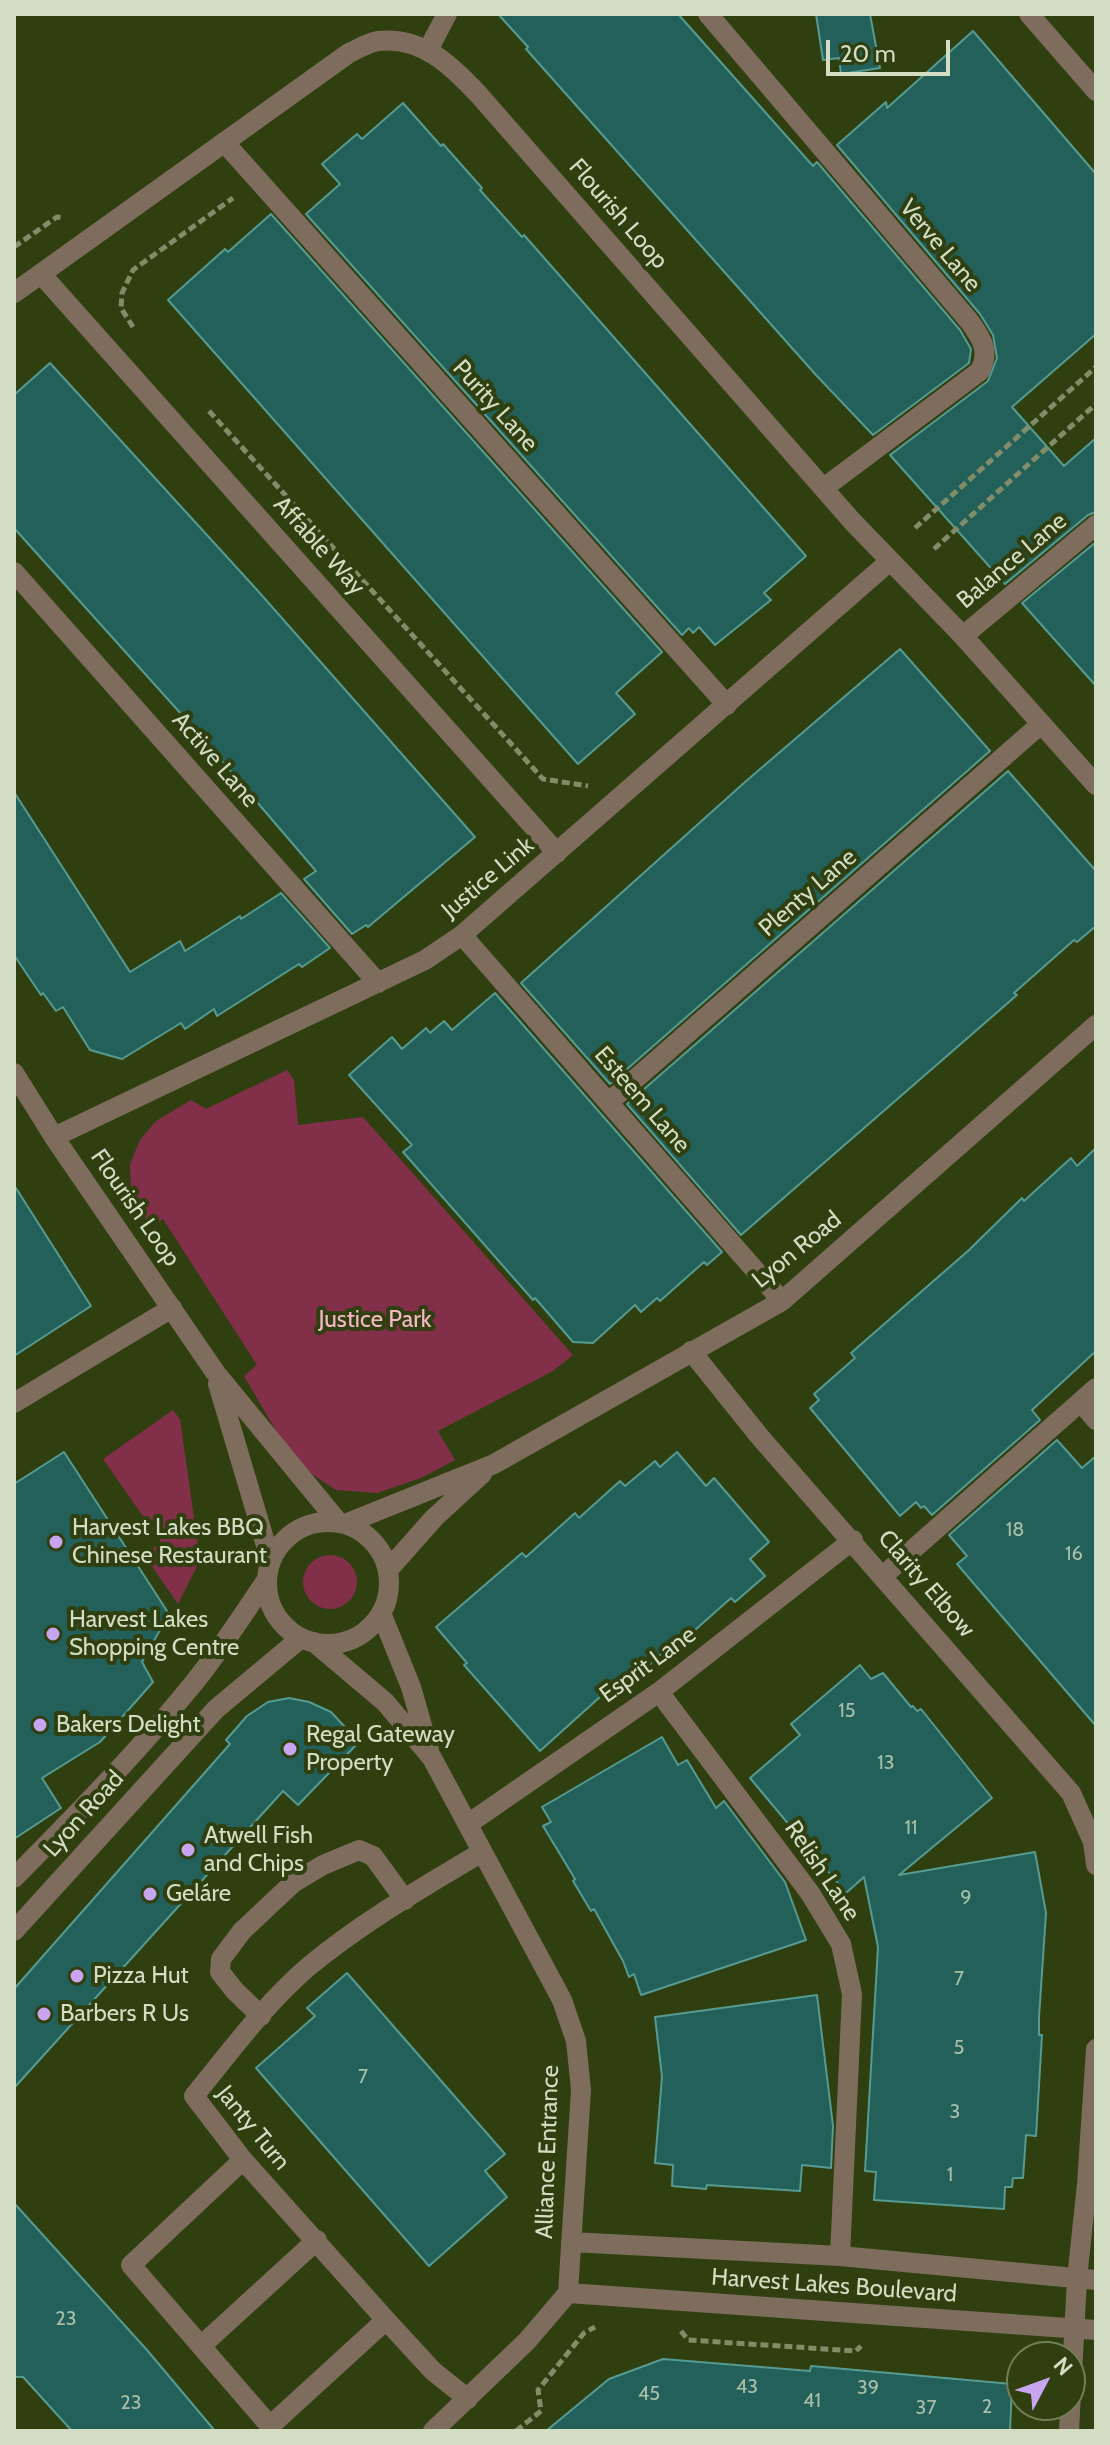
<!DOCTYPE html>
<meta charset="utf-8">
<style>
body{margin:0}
#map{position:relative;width:1110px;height:2445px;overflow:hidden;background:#303f10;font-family:Cabin,sans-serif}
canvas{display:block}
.frame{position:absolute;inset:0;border:16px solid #d3ddc4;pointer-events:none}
.north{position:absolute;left:1006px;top:2341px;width:80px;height:80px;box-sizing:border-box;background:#303f10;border:2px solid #717e58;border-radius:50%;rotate:49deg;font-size:22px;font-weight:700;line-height:32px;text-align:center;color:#d3ddc4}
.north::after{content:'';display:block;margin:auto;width:28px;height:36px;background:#c7a6ef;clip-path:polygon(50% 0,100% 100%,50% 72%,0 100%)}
.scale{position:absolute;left:826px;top:40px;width:124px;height:36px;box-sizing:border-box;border:4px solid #d3ddc4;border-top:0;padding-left:10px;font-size:24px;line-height:28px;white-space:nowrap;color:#d3ddc4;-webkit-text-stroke:6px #303f10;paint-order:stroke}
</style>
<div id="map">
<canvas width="1110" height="2445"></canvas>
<div class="frame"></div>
<div class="north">N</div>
<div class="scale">20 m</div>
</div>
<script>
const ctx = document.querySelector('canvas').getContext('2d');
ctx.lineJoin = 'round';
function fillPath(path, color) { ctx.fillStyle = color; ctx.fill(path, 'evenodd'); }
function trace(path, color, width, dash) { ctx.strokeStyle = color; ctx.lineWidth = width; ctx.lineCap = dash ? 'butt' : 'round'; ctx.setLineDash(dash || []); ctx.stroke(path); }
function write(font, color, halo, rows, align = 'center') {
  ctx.font = font + ' Cabin,sans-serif'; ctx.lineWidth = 8; ctx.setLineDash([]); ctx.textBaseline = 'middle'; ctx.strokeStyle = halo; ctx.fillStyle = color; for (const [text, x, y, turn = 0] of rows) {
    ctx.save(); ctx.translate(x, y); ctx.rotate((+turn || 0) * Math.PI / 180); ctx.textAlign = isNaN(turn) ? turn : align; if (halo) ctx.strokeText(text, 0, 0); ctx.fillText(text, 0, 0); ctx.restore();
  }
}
fillPath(new Path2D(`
 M 287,1070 L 294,1080 L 298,1125 L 363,1117 L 573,1355 L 553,1371 L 438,1431 L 455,1460 L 421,1478 L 377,1493 L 336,1490 L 312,1474 L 285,1446 L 244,1376 L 257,1365 L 163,1219 L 149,1227 L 131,1194 L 130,1164 L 140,1140 L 156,1121 L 191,1100 L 206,1109 Z
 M 173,1410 L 180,1419 L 200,1560 L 178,1604 L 144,1555 L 161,1542 L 103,1459 Z
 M303 1582a27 27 0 1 1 54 0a27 27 0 1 1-54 0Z`), '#823049');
const building = new Path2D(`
 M 498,14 L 678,14 L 813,166 L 817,162 L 960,330 L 971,349 L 969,363 L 873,435 L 816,375 L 526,49 L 528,47 Z
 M 816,14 L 870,14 L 880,68 L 841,74 L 839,58 L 823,60 Z
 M 973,31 L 1096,174 L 1096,334 L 1012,407 L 1064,466 L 1096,438 L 1096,512 L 1088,515 L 1005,584 L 890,455 L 988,381 L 997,358 L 993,335 L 980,314 L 837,145 L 886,102 L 887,108 Z
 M 403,103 L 441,146 L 443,144 L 482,188 L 480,190 L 522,237 L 524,235 L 806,556 L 764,593 L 771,600 L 715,645 L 699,627 L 693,633 L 689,628 L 682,635 L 306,214 L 340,184 L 322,164 L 357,134 L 362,139 Z
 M 271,214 L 662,652 L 616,693 L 635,714 L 578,764 L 168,300 L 225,249 L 228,252 Z
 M 50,363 L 258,591 L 475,837 L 368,927 L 366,925 L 352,934 L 304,879 L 316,871 L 191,725 L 14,528 L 14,395 Z
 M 1096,542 L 1096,686 L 1022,603 Z
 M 900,649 L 990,751 L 610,1084 L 521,983 L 745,782 Z
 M 1008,771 L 1096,871 L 1096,926 L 1077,942 L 1074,940 L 1014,993 L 1017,995 L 741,1235 L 627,1104 Z
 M 14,792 L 130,972 L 180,941 L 185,951 L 240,916 L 241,919 L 281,893 L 330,948 L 302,967 L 299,964 L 217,1016 L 214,1009 L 185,1029 L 181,1023 L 122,1059 L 90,1050 L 63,1007 L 56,1011 L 43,993 L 41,995 L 14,955 Z
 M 495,993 L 722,1252 L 707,1265 L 704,1262 L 660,1301 L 657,1298 L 641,1312 L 635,1305 L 593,1343 L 573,1342 L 535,1298 L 533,1300 L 403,1152 L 412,1145 L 349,1075 L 392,1037 L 402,1049 L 426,1028 L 430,1033 L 444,1021 L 452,1030 Z
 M 1096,1148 L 1096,1351 L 1032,1410 L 1040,1420 L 932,1515 L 924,1506 L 921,1508 L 916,1502 L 900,1516 L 810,1408 L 819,1400 L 814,1394 L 855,1358 L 851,1353 L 969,1250 L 1022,1198 L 1024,1201 L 1071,1158 L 1077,1166 Z
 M 14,1185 L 91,1306 L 14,1356 Z
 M 1057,1440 L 1082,1468 L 1096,1456 L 1096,1726 L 957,1564 L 967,1556 L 949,1535 Z
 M 64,1452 L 169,1614 L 142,1662 L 153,1682 L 100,1742 L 42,1778 L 61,1808 L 14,1839 L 14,1484 Z
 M 677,1452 L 706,1486 L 714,1478 L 769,1542 L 750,1559 L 765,1576 L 735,1602 L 731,1598 L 686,1638 L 683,1634 L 637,1676 L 631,1669 L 540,1751 L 464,1665 L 467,1663 L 436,1627 L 522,1553 L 526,1557 L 575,1513 L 579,1518 L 620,1481 L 625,1486 L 655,1461 L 660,1467 Z
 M 860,1665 L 871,1679 L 883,1673 L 911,1707 L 913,1706 L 917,1711 L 921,1709 L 992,1798 L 899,1875 L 1035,1852 L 1046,1913 L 1039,2017 L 1039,2035 L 1042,2035 L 1036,2136 L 1026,2135 L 1023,2178 L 1013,2178 L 1012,2187 L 1005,2187 L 1004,2209 L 874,2200 L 876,2172 L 865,2171 L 878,1947 L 864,1877 L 846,1893 L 750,1778 L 800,1735 L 791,1724 Z
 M 289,1698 L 309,1702 L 331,1712 L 359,1742 L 298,1805 L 283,1791 L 14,2088 L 14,1989 L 230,1744 L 226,1740 L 247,1716 L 268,1702 Z
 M 662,1737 L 678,1765 L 687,1760 L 716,1808 L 724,1801 L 785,1882 L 806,1940 L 641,1995 L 634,1974 L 629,1977 L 623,1961 L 594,1909 L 591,1911 L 573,1881 L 575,1879 L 543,1826 L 551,1822 L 542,1807 Z
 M 347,1973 L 505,2154 L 485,2171 L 507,2197 L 429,2266 L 256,2068 L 315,2016 L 307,2008 Z
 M 817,1995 L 833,2126 L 831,2168 L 802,2165 L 800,2191 L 707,2185 L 706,2189 L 672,2186 L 673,2165 L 655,2163 L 662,2077 L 655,2017 Z
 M 14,2203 L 147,2350 L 215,2431 L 72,2431 L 23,2377 L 14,2377 Z
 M 663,2359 L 810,2371 L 811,2366 L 1012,2384 L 1010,2431 L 546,2431 L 609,2379 Z`);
fillPath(building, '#236059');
trace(building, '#569b92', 2);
trace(new Path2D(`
 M 14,247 L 57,217 L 64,218
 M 133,327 L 121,308 L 122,293 L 133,270 L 233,198
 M 209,411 L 543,779 L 588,786
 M 915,528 L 1096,367
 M 934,549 L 1096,404
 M 681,2331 L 688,2340 L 856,2351 L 861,2346
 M 516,2431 L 541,2411 L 538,2390 L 584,2333 L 595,2327`), '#818d69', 5, [8, 4]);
trace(new Path2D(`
 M 708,14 L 970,322 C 982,339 990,351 980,371 L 825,487
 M 1029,14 L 1096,91
 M 428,50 L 447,14
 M 224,142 L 727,705
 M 41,274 L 557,853
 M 14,293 L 349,53 C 358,49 369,42 378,41 C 422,36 452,66 479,95 L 852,521 L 963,636 L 1096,785
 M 14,572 L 378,983
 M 963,636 L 1096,525
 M 462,935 L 782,1301
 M 14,1073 L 54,1137 L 215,1372 L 339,1523
 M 609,1102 L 1041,724
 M 54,1137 L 425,960 L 462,935 L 890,561
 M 691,1351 L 760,1437 L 1071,1793 L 1093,1842 L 1096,1865
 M 218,1384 L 270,1559
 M 1081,1402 L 1096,1420
 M 14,1403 L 172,1308
 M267 1583a61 61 0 1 1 122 0a61 61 0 1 1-122 0Z
 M 345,1524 L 494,1464 L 782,1301 L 1096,1025
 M 388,1570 L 434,1518 L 482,1474
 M 884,1575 L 1096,1388
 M 381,1613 L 411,1687 L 429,1750
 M 314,1642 L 385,1702 L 432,1758 L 562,2000 L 576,2041 L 581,2090 L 568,2293 L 527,2341 L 433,2431
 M 659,1692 L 810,1893 L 841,1944 L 852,1994 L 840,2256
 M 468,1824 L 659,1692 L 853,1540
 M 14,1878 C 74,1817 134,1756 188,1690 C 217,1656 241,1617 266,1581
 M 14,1931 L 216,1709 L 301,1638
 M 261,2016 L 235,1991 L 220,1972 L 221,1959 L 242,1931 L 293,1883 L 323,1865 L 359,1850 L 373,1856 L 405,1900
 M 243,2160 L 131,2265 L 270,2426 L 386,2320
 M 571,2242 L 840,2256 L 1096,2280
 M 568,2293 L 1096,2330
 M 201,2346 L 317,2240
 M 468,2399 L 433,2371 L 386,2320 L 243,2160 L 194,2096 C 230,2052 265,2004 308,1967 C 361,1923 423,1887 482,1852
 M 1069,2431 L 1077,2279 L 1087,2184 L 1096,2049`), '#7e6c5d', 20);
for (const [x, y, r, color] of [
 [56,1542,8,"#c7a6ef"],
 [53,1634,8,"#c7a6ef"],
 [40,1725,8,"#c7a6ef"],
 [290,1749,8,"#c7a6ef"],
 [188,1850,8,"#c7a6ef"],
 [150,1894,8,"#c7a6ef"],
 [77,1976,8,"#c7a6ef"],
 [44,2014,8,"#c7a6ef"]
]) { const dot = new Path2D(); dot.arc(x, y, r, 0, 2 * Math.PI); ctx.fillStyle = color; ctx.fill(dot); trace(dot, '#303f10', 3); }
write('20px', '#a7bea9', null, [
 ["18",1015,1530],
 ["16",1074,1554],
 ["15",847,1711],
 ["13",886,1763],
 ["11",911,1828],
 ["9",966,1898],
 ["7",959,1979],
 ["5",959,2048],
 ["7",363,2077],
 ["3",955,2112],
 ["1",950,2175],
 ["23",66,2319],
 ["43",747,2387],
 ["39",868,2388],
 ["45",649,2394],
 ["41",812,2401],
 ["23",131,2403],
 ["2",987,2407],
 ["37",926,2408]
]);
write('24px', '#d3ddc4', '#303f10', [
 ["Flourish Loop",618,214,49],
 ["Verve Lane",940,246,50],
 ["Purity Lane",495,406,48],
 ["Affable Way",319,546,48],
 ["Balance Lane",1012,561,-40],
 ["Active Lane",215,760,49],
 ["Justice Link",488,878,-40],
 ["Plenty Lane",808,893,-41],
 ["Esteem Lane",642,1100,49],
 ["Flourish Loop",135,1208,55],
 ["Lyon Road",797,1250,-39],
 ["Clarity Elbow",926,1584,49],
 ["Esprit Lane",648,1665,-36],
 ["Lyon Road",84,1814,-48],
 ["Relish Lane",822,1871,56],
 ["Janty Turn",253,2128,51],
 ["Alliance Entrance",548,2152,-88],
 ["Harvest Lakes Boulevard",834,2286,4]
]);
write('24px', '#f7b7c5', '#303f10', [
 ["Justice Park",375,1320]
]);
write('24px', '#d3ddc4', '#303f10', [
 ["Harvest Lakes BBQ",72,1528],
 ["Chinese Restaurant",72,1556],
 ["Harvest Lakes",69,1620],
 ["Shopping Centre",69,1648],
 ["Bakers Delight",56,1725],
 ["Regal Gateway",306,1735],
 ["Property",306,1763],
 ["Atwell Fish",204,1836],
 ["and Chips",204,1864],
 ["Geláre",166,1894],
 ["Pizza Hut",93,1976],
 ["Barbers R Us",60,2014]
], 'left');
</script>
